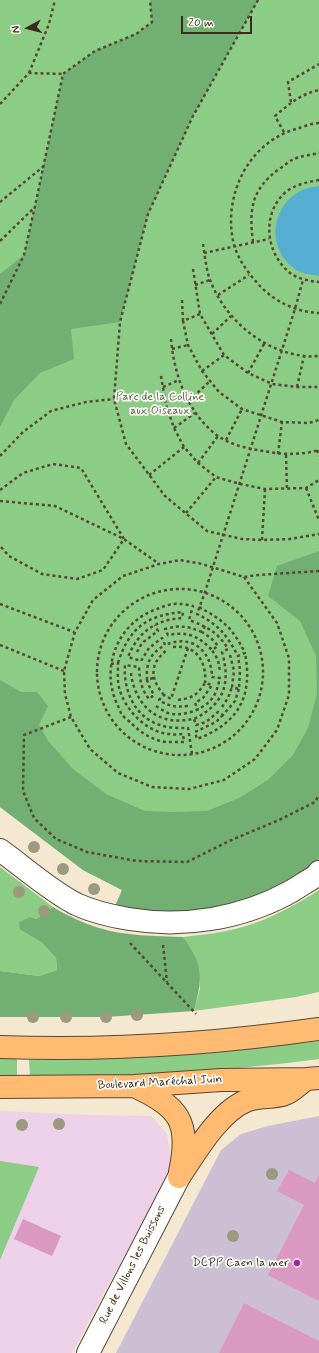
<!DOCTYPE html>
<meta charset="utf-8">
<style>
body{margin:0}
#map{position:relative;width:319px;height:1353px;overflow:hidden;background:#f4e8d0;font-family:Mynerve,sans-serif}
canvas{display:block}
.north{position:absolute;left:8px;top:8px;width:40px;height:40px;-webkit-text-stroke:3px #fdfcf7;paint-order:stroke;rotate:263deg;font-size:11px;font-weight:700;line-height:16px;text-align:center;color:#3b2a1e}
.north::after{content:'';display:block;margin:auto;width:14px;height:18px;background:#3b2a1e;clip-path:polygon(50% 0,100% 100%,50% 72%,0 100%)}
.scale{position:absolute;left:181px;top:16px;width:71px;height:18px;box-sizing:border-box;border:2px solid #3b2a1e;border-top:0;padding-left:5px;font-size:12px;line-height:14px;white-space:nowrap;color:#3b2a1e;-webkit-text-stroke:3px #fdfcf7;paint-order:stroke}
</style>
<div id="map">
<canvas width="319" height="1353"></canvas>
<div class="north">N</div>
<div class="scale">20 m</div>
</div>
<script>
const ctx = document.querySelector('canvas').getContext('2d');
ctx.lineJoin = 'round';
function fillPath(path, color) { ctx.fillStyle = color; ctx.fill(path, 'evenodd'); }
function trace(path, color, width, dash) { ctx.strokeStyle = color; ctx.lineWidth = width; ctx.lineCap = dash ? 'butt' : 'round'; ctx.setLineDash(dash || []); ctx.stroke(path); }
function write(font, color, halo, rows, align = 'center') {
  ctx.font = font + ' Mynerve,sans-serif'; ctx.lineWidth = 3.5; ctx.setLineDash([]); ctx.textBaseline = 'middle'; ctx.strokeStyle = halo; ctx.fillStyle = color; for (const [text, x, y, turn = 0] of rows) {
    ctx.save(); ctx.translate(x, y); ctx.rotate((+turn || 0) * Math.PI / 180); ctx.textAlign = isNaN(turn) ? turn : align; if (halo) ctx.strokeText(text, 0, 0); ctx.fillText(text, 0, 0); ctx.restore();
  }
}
fillPath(new Path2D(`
 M 0,1111 L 94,1115 L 151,1116 L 167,1134 L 172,1167 L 72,1353 L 0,1353 Z`), '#edd1e9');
fillPath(new Path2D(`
 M 319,1116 L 319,1353 L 116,1353 L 221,1150 L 241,1134 L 268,1126 Z`), '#ccbfd4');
fillPath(new Path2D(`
 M 0,0 L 319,0 L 319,885 L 311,867 L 264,893 L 238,902 L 122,890 L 83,870 L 0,807 Z
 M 0,867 L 53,907 L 20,930 L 41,942 L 56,958 L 57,970 L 39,976 L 0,971 Z
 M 319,890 L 319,992 L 296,997 L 194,1011 L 200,989 L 197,961 L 183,937 C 197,935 212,934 226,931 C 259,925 291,908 319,890 Z
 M 319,1041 L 319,1059 C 223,1072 126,1077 30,1077 L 29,1060 L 213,1053 Z
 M 0,1057 L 17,1057 L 17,1077 L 0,1077 Z
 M 0,1161 L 39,1167 L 0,1260 Z`), '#8ccd85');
fillPath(new Path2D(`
 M 150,0 L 258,0 L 193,116 L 148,214 L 120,322 L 71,329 L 74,359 L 40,373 L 14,400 L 0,427 L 0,274 L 24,255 L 35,206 L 63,74 L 95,51 L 136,34 L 152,22 Z
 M 319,551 L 319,858 L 311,867 L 264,893 L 238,902 L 215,908 L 185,912 L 154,912 L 115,906 L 122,890 L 83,870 L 0,807 L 0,680 L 21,692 L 37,692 L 48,706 L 39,725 L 49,742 L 73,769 L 106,794 L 145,811 L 173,812 L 207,811 L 239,798 L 268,780 L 293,755 L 308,728 L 317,694 L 316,656 L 300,621 L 268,596 L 277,566 Z
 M 53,907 C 68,916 83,923 99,928 C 125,936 156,936 183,937 C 188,944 194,953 197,961 C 203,978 198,995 194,1011 L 106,1017 L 0,1017 L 0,971 L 39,976 L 57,970 L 56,958 L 41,942 L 20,930 L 19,922 L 30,917 L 36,919 Z`), '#71b072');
fillPath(new Path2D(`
 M 319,186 L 319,276 C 313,275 304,274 298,271 C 259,247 274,189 319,186 Z`), '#56aed3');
fillPath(new Path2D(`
 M 289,1170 L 315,1183 L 319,1175 L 319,1301 L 268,1275 L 304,1205 L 277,1191 Z
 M 23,1219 L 61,1236 L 52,1256 L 14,1239 Z
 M 244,1303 L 319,1341 L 319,1353 L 219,1353 Z`), '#da99c0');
const minor = new Path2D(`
 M 0,850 C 25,868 49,890 76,904 C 93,912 111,916 129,919 C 183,928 241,919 290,892 C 299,887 307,881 316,876 L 319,872
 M 88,1353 L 179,1177`);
const major = new Path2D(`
 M 0,1047 C 106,1051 214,1044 319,1029
 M 134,1086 C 179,1107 191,1121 180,1172
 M 0,1087 L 134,1086 L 221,1080 L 306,1079 L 319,1078
 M 179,1177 C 196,1152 219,1111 248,1100 C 260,1096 273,1098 285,1094 C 292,1092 299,1084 305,1080`);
trace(minor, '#574639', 24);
trace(major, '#574639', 24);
trace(new Path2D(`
 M 258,0 L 193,116 L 148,214 L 120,322 L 114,399 L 126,444 L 165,496 L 207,531 L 242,539 L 262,540 L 290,539 L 319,534
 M 29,73 L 49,24 L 55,0
 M 291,102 L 288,82 L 319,64
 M 0,104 L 29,73 L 63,74
 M 319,123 C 311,123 303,127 296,129 C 247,143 222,198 234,245 C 239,261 249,274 260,286 C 275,302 297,312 319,313
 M 284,132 L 275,116 C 289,104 301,94 319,90
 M 319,180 C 308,182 297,184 287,191 C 261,212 265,253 290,273 C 298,279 309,281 319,282
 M 0,202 L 44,166
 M 0,241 L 35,207
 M 253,242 C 249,209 251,190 279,169 C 284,166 288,162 292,160 C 299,156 311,155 319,153
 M 203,244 C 205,256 206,269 210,280 C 225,319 262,351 304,356 C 309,357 314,356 319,356
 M 204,253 L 269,239
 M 193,269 L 200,314 L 224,355 L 248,373 L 272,384 L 297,387 L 319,387
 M 195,285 L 210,280
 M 218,295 L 249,275
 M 182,300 L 183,321
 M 0,304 L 24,255 L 35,206 L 63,74 L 95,51 L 136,34 L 152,22 L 150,0
 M 200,314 L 183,321 L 188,345 L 202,371 L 219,392 L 242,409 L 282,422 L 309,423 L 319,420
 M 212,334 L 231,316
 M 171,339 C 174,375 188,414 218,436 C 231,445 249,449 264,451 C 283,455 301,455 319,450
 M 172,349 L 188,345
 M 202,371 L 224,355
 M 248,373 L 264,344
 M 161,376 L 166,405 L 174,428 L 184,447 L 198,463 L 216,477 L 240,484 L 265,489 L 306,488 L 319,480
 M 163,387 L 179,380
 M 297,387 L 304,356
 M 189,401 L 210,381
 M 174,428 L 195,413
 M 226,440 L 242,409
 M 317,450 L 319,456
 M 278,454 L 282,422
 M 286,455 L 287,489
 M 0,456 L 23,432 L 51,411 L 86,402 L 114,399
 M 198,463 L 218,436
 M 149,475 L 184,447
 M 306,488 L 319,520
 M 0,490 L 23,473 L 53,464 L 81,468 L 124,539 L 103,570 L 77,579 L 42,574 L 9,556 L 0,546
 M 0,501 L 55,506 L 124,539 L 159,564
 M 186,513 L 216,477
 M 262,540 L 265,489
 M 244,577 L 277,623 L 289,658 L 289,695 L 277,730 L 255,759 L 224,780 L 189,789 L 152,787 L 118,773 L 90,749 L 71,717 L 65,694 L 64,671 L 75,632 L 93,600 L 123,576 L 159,564 L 180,560 L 202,564 L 244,577 L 258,575 L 319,571
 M97 672a83 83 0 1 1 166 0a83 83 0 1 1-166 0Z
 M 0,604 L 74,632
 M 199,607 C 224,621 232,627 245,653 L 238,656 C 226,634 219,625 197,614 L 205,592 L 295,309 L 303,280
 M 205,626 L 202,632 L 211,638 L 218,646 L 212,650 L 218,660 L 220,671
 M 202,632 C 187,626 180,625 165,629 L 168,635 C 188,631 198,636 212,650
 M 0,645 L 64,671
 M 173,647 C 196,644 207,662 205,683
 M 137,652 L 142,643 L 158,631 L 155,625
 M 230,655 L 234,671 L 232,687 L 239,689 L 240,670 L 238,656
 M 118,663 C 129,628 147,615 183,612 L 182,618 C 155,620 138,632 128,657 L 141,661 L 149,648 L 162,638 L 165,645 C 183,637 201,642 209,661 C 211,666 212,672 212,677 L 220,678 C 218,686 216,695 210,701 C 200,711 181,717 168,713 C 163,711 158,707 154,705
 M 111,664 L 118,663 C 118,672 117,683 120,691 C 127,712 148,733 170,734 C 174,735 179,734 183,734 L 184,742 C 178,742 172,742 166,742 C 152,740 141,733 131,723 C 129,721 125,718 122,715 C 120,712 119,707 117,704 C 100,667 118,622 157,609 C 164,606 172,603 181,604 C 184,604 189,605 193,606 L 189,620 C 207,627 218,632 228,649 L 222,652 C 231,684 224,704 194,719
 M 131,673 C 133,693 145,714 166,719 C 175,722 185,720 194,719 L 196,725 L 206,722 L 218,712 L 223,715 L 235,701 L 239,689
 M 153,678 L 147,680 L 150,688 L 154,695 L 149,699 C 141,689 140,680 139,667 L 125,665 C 123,689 134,717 160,725 C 168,728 179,728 188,728 L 192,754
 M 147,680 C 146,662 150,654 165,645
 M 164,695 C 150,679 149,664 167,650
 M 178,700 C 193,698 197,695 205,683 L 212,685 L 203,698 L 195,703 L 198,710
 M 188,706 C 175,707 170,707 159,700 L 164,695 L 171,699 L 188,648
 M 222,707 L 228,698 L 232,687
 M 223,715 L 216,722 L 195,732 L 197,739 C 239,723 253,696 245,653
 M 71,717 L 24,735 L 23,791 L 34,818 L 56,839 L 87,852 L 137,861 L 187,862 L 229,841 L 279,820 L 315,802 L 319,795
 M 130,943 L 196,1014
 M 163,945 L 167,982`), '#574639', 2.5, [3, 3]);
trace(minor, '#fff', 22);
trace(major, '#ffbb71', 22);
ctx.fillStyle = '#9b9a7f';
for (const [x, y] of [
 [34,847],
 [63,869],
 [94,889],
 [19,892],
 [44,911],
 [137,1015],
 [33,1017],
 [66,1017],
 [106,1017],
 [59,1124],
 [22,1125],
 [272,1174],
 [233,1236]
]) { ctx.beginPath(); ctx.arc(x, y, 6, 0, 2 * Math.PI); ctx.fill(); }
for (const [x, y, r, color] of [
 [297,1263,4,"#b5179e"]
]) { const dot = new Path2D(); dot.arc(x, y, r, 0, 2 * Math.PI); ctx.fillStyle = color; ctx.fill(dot); trace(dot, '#fdfcf7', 1.5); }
write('12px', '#535b3d', '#fdfcf7', [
 ["Parc de la Colline",160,397],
 ["aux Oiseaux",160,411]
]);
write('12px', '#3b2a1e', '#fdfcf7', [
 ["Boulevard Maréchal Juin",160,1083,-3],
 ["Rue de Villons les Buissons",133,1265,-63]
]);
write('12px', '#3b2a1e', '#fdfcf7', [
 ["DCPP Caen la mer",289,1263]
], 'right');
</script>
